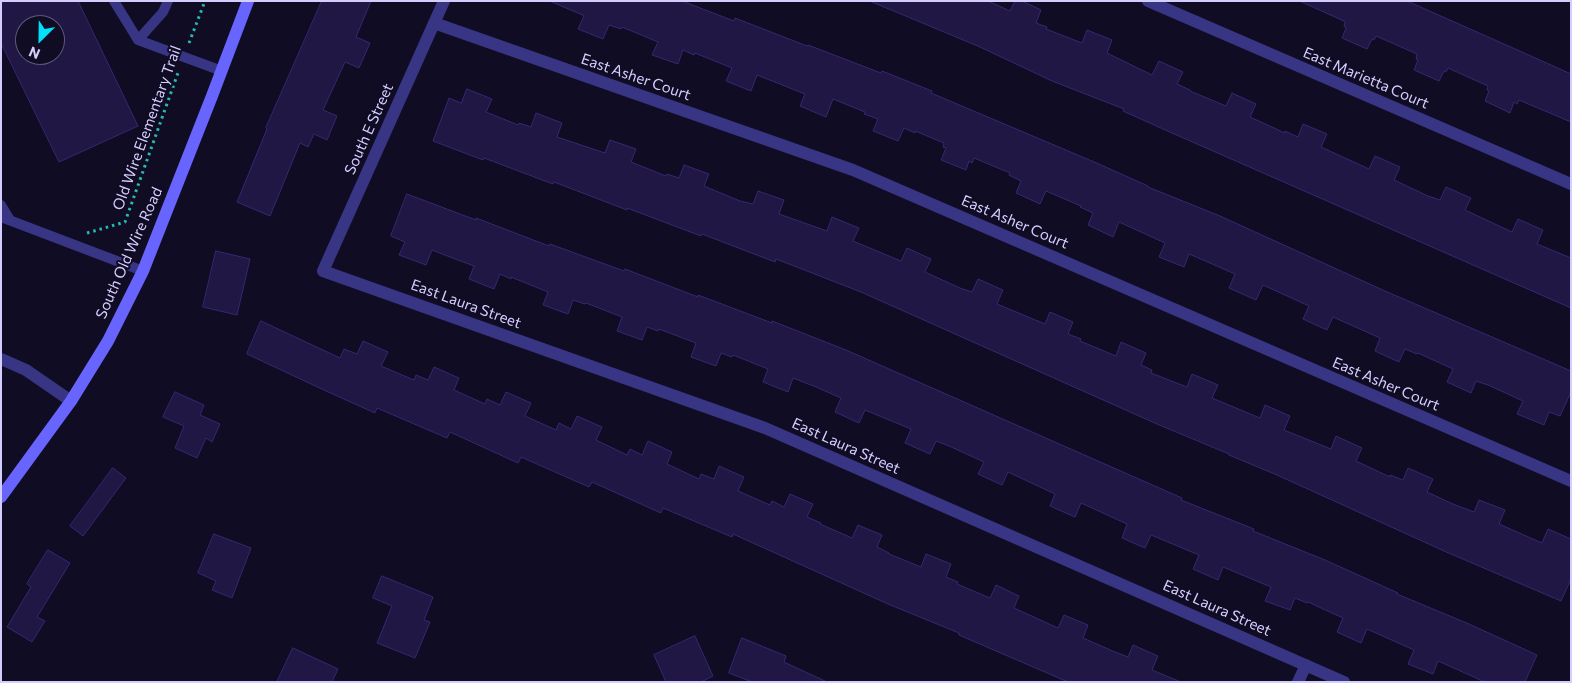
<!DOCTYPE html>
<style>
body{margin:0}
#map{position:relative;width:1572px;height:683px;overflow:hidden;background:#100c23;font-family:Commissioner,sans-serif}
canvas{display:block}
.frame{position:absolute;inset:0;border:2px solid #d4ceff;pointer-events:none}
.north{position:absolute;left:15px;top:15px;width:50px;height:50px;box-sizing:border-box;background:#100c23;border:1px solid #5e5a7b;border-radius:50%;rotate:203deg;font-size:14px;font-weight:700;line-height:20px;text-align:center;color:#d4ceff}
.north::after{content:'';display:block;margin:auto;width:18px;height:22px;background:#00e1f9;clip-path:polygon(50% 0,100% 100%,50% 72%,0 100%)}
</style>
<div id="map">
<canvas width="1572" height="683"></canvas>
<div class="frame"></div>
<div class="north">N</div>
</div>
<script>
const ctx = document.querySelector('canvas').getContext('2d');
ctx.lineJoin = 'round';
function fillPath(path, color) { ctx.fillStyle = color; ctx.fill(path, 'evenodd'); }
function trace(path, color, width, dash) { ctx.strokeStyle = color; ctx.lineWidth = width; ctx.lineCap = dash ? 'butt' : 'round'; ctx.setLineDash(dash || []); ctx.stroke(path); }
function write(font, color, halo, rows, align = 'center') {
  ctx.font = font + ' Commissioner,sans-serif'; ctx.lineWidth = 4; ctx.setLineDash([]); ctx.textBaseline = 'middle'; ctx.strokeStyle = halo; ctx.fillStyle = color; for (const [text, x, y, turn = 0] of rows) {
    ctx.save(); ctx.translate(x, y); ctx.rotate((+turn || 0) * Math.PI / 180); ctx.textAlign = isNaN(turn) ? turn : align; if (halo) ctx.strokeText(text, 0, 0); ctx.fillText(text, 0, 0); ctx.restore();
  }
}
const building = new Path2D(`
 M 1,1 L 78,1 L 138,126 L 59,162 L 1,43 ZM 25,25 L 55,25 L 55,55 L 25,55 Z
 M 322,1 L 371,1 L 356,37 L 370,43 L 359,68 L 345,62 L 323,110 L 337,116 L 327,140 L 314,134 L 308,147 L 300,143 L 270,216 L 237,202 L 267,129 L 266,128 Z
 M 550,1 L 682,1 L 734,21 L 735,18 L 807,46 L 808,45 L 881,73 L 882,71 L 932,91 L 931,93 L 1099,164 L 1148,186 L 1148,187 L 1220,216 L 1385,291 L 1571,371 L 1571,392 L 1560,416 L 1549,412 L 1544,425 L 1517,414 L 1523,401 L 1488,385 L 1476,381 L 1471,393 L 1447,382 L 1453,369 L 1418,353 L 1417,354 L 1405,349 L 1399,362 L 1375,351 L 1380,338 L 1333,317 L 1327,330 L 1303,319 L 1309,306 L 1274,290 L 1263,285 L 1256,300 L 1229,288 L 1235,274 L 1210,263 L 1189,254 L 1184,267 L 1159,257 L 1165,243 L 1119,222 L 1113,237 L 1088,225 L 1093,213 L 1080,207 L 1081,206 L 1046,191 L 1040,204 L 1016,193 L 1021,181 L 1009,175 L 1010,173 L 974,158 L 972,163 L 969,161 L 966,170 L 941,160 L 946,148 L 943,147 L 944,143 L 915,131 L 915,133 L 904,128 L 898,141 L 873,131 L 878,119 L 864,114 L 865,112 L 833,99 L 826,117 L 800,106 L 805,94 L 757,75 L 751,91 L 726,81 L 732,68 L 695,53 L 694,55 L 683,50 L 678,64 L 652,55 L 658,42 L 622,27 L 621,29 L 609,25 L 603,39 L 578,29 L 584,16 Z
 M 870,1 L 988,1 L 1010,11 L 1015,1 L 1022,1 L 1041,10 L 1036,23 L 1047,27 L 1046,29 L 1082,43 L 1087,30 L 1112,40 L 1107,53 L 1152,75 L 1159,61 L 1183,72 L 1177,84 L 1190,90 L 1190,91 L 1226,106 L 1232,93 L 1256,104 L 1250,117 L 1285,133 L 1285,131 L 1298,137 L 1303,124 L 1327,134 L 1321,147 L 1369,169 L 1375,156 L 1400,167 L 1394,180 L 1428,196 L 1440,200 L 1446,187 L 1471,198 L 1465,210 L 1512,232 L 1518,219 L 1543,230 L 1537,244 L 1571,258 L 1571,308 L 1172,133 L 1123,111 L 1124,109 L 1052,81 L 980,47 Z
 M 1300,1 L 1407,1 L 1522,52 L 1571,74 L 1571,122 L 1519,100 L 1517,104 L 1514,102 L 1510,113 L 1485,101 L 1489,91 L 1487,90 L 1488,86 L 1448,68 L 1446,72 L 1444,71 L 1439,81 L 1414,70 L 1418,60 L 1416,59 L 1417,54 L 1376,36 L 1374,40 L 1372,39 L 1367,49 L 1342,38 L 1346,28 L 1344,26 L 1345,22 Z
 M 467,89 L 492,99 L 486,112 L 518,125 L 519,123 L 531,127 L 536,113 L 562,123 L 557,137 L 605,153 L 610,140 L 636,149 L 631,162 L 666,176 L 667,174 L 679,178 L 684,165 L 709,174 L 704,186 L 740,201 L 753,204 L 758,191 L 784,200 L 779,214 L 827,231 L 832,217 L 859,228 L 853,241 L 901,261 L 907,248 L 931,259 L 925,272 L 960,288 L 972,292 L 978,279 L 1003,290 L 997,304 L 1045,324 L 1050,312 L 1073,322 L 1068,334 L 1081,339 L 1080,341 L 1116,356 L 1121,342 L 1146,353 L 1141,365 L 1152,370 L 1151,373 L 1187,387 L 1192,374 L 1218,385 L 1212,398 L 1260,418 L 1265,405 L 1290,416 L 1284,430 L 1331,449 L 1336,436 L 1362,448 L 1356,461 L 1390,477 L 1390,475 L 1403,480 L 1408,468 L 1433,479 L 1427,492 L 1453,504 L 1474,512 L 1479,500 L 1505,510 L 1499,524 L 1542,543 L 1548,529 L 1571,539 L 1571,579 L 1561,601 L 1444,551 L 1277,475 L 1229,455 L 1229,454 L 1157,424 L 861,292 L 776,259 L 775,262 L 702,234 L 701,236 L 627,208 L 627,210 L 554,182 L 553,184 L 484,158 L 483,160 L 433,141 L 449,98 L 461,103 Z
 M 407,194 L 476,220 L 476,218 L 549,246 L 550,244 L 624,271 L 625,269 L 698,297 L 698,295 L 772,323 L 772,321 L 846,350 L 1182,498 L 1181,500 L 1254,529 L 1253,531 L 1325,560 L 1398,593 L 1397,594 L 1469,624 L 1537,655 L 1525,682 L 1485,682 L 1438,661 L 1433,674 L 1408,664 L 1414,650 L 1367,629 L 1361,643 L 1337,632 L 1343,618 L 1308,602 L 1307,603 L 1295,598 L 1290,610 L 1265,601 L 1271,587 L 1223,567 L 1218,580 L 1193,569 L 1199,555 L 1151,535 L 1145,548 L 1122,538 L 1127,524 L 1081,503 L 1075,517 L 1050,506 L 1055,494 L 1008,472 L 1002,485 L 978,474 L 984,462 L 949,446 L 936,441 L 930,454 L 905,443 L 911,429 L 865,410 L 859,423 L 835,412 L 841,398 L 816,387 L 793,378 L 788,392 L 763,382 L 768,369 L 733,355 L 732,357 L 721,353 L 716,366 L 691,357 L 696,343 L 659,329 L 658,331 L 647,327 L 642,340 L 617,331 L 622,317 L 586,303 L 585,304 L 573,300 L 568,314 L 543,305 L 548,292 L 511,277 L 511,279 L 500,274 L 494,289 L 469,279 L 474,266 L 442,254 L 432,250 L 426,265 L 399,255 L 405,242 L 391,236 Z
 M 216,251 L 250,259 L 237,315 L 203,307 Z
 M 261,321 L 340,358 L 344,349 L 357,354 L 363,341 L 388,352 L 381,366 L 414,380 L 416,375 L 428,380 L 434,367 L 459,378 L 454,390 L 485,404 L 487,399 L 500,405 L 506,392 L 531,403 L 525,416 L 556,430 L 559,423 L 571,429 L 577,416 L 602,427 L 596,440 L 627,455 L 630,449 L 642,455 L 648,441 L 672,452 L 667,464 L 699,479 L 701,474 L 714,479 L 719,466 L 744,477 L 738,491 L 770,505 L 772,501 L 784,507 L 790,494 L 813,504 L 807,517 L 821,523 L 820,524 L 852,538 L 858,525 L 882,535 L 877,547 L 889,553 L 889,554 L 921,567 L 926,554 L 951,564 L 946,577 L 958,582 L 957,584 L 990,598 L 996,585 L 1019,596 L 1014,608 L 1058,628 L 1064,615 L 1088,625 L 1083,638 L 1115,652 L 1128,657 L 1133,645 L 1158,656 L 1152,670 L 1181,682 L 1068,682 L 959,635 L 959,633 L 888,604 L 733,534 L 732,537 L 663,508 L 661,513 L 592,482 L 589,487 L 521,457 L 518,463 L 450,432 L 447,438 L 377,408 L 375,413 L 326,391 L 247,354 Z
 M 175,392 L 204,405 L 200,415 L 220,424 L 212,442 L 206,438 L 197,458 L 175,448 L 184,426 L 163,417 Z
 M 113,468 L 126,478 L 83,536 L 70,526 Z
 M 214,534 L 251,548 L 232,598 L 212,590 L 216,581 L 198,573 Z
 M 48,550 L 70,563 L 37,617 L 45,621 L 32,642 L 7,627 L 31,587 L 27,584 Z
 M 382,576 L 433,597 L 424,620 L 430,622 L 415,658 L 377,643 L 392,606 L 373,598 Z
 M 695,636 L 713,676 L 701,682 L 666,682 L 654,655 Z
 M 742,638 L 786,656 L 784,662 L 827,682 L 752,682 L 729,673 Z
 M 293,648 L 338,669 L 332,682 L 277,682 Z`);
fillPath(building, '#201745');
trace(building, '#362872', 1);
trace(new Path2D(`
 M 189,43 L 205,1
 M 87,233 L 125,222 L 179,70`), '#27bab0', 3, [2.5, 4]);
trace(new Path2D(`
 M 114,1 L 138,40 L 222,71
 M 138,40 L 163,12 L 168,1
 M 1,205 L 10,220
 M 1,217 L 143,271`), '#373584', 10);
trace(new Path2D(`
 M 444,1 L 323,271 L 765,428 L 1344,682
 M 1148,1 L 1571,184
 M 434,23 L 853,170 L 1571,481
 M 1,359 L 26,370 L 71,401
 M 1298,682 L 1306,665`), '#373584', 12);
trace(new Path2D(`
 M 1,497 L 71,401 L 108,341 L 143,271 L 212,96 L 248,1`), '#6865ff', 12);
write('15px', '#d4ceff', '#100c23', [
 ["East Asher Court",636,77,19],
 ["East Marietta Court",1366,78,23],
 ["Old Wire Elementary Trail",147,128,-70],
 ["South E Street",369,129,-66],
 ["East Asher Court",1015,222,23],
 ["South Old Wire Road",129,253,-66],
 ["East Laura Street",466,304,20],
 ["East Asher Court",1386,384,23],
 ["East Laura Street",846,446,24],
 ["East Laura Street",1217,608,24]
]);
</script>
